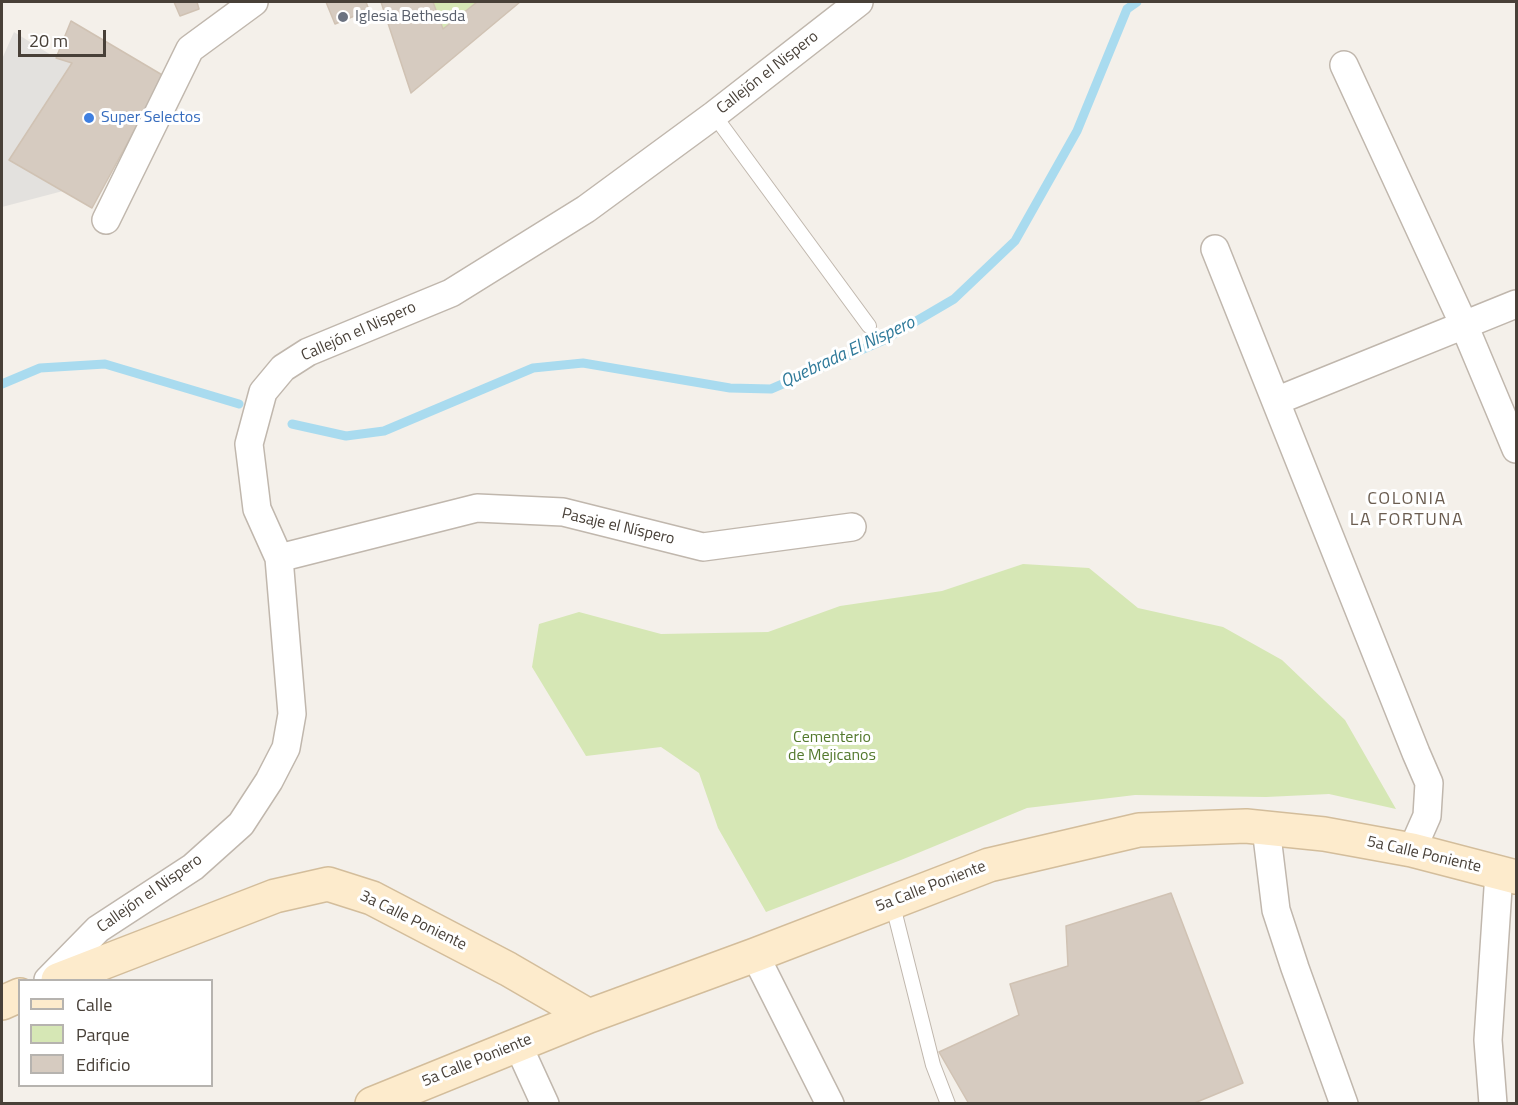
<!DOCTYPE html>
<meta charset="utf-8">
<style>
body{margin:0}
#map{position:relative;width:1518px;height:1105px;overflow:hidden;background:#f4f0ea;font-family:"Titillium Web",sans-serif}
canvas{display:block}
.frame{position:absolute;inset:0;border:3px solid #484038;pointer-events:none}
.legend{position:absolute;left:18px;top:979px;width:195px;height:108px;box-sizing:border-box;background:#fff;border:2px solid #b6b3af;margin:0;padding:8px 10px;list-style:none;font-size:18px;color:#484038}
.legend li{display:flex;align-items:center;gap:12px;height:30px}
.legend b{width:30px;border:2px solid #b6b3af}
.scale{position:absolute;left:18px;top:30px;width:88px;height:27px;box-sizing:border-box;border:3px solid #484038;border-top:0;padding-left:8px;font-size:18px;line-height:21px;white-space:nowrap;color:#484038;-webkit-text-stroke:4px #fff;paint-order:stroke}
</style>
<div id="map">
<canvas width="1518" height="1105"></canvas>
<div class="frame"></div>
<ul class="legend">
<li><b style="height:8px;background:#fdebcc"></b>Calle</li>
<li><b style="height:16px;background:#d6e7b5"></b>Parque</li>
<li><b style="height:16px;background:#d6cbc0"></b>Edificio</li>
</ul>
<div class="scale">20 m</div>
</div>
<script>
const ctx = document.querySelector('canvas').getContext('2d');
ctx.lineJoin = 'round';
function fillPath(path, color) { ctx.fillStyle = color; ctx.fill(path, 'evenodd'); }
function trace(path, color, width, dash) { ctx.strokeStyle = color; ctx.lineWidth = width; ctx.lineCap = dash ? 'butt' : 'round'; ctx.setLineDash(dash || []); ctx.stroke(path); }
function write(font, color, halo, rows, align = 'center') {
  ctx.font = font + ' "Titillium Web",sans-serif'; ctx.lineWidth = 6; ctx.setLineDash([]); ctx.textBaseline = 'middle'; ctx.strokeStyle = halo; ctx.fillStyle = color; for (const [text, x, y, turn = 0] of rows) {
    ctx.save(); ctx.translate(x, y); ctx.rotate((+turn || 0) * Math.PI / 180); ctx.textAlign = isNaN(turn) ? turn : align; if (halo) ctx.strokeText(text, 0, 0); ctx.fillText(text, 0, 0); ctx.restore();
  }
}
fillPath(new Path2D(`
 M 433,2 L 477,2 L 443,29 Z
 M 1023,564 L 1089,568 L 1138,608 L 1223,627 L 1282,660 L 1345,720 L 1396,809 L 1329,794 L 1266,797 L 1135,795 L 1027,808 L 901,860 L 766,912 L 718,828 L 699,773 L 661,747 L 586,756 L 532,667 L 539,624 L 579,612 L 661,634 L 768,632 L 840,606 L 942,591 Z`), '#d6e7b5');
fillPath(new Path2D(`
 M 14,32 L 56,58 L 72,63 L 10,160 L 63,191 L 2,207 L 2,59 Z`), '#e3e1de');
trace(new Path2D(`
 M 2,384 L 40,368 L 105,364 L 239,404
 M 292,424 L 346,436 L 384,431 L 533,368 L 583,363 L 730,388 L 771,389 L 884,340 L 954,299 L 1015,241 L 1077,131 L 1127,9 L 1137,2`), '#a9dbef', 9);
const building = new Path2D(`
 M 174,2 L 197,2 L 199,9 L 180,16 Z
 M 326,2 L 366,2 L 369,10 L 335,24 Z
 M 381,2 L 433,2 L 443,29 L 477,2 L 520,2 L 411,93 Z
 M 71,21 L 164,76 L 92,208 L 9,160 L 72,63 L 56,58 Z
 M 1171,893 L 1243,1083 L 1192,1104 L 969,1104 L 939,1052 L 1019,1015 L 1010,984 L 1068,966 L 1066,926 Z`);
fillPath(building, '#d6cbc0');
trace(building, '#d0c2b3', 1.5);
const lane = new Path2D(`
 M 714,115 L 869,326
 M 892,902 L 933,1065 L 948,1104`);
const street = new Path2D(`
 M 1344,65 L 1464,325 L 1516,449
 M 106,220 L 190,49 L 254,2
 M 1215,249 L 1416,753 L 1429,783 L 1427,816 L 1412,850
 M 1276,401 L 1516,304
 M 279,558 L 477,508 L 563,512 L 703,547 L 852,527
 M 1266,828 L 1276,910 L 1295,968 L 1344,1104
 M 755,955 L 830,1104
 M 48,980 L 98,929 L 193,867 L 241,824 L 269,781 L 286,748 L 292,714 L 279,558 L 257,509 L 249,444 L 263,392 L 283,368 L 308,352 L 451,293 L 586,209 L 714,115 L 859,2
 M 518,1045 L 545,1104
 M 1493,1104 L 1488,1040 L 1499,873`);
const secondary = new Path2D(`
 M 58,980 L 275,896 L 328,884 L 372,898 L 508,969 L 589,1016
 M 2,1003 L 20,995
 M 372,1104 L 589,1016 L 755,955 L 989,865 L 1139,830 L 1246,826 L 1324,834 L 1412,850 L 1516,877`);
trace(lane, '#c0b7ad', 16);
trace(street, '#c0b7ad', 30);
trace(secondary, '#d3bd9b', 36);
trace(lane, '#fff', 14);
trace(street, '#fff', 27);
trace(secondary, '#fdebcc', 33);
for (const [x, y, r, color] of [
 [343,17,6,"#6b7280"],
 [89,118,6,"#3f7fe0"]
]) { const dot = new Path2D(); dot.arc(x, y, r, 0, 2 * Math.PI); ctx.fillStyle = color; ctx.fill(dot); trace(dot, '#fff', 2); }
write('16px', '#5b616d', '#fff', [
 ["Iglesia Bethesda",355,17]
], 'left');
write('16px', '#484038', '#fff', [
 ["Callejón el Nispero",768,73,-38],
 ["Callejón el Nispero",359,332,-24],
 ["Pasaje el Níspero",618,527,13],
 ["5a Calle Poniente",1424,855,13],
 ["5a Calle Poniente",931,887,-21],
 ["Callejón el Nispero",150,894,-35],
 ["3a Calle Poniente",413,921,26],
 ["5a Calle Poniente",477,1061,-22]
]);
write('16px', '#366cbe', '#fff', [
 ["Super Selectos",101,118]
], 'left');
write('16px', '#53792d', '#fff', [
 ["Cementerio",832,738],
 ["de Mejicanos",832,756]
]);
write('italic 18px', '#2f7a9a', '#fff', [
 ["Quebrada El Nispero",848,353,-25]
]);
ctx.letterSpacing = '1.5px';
write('18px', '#6b5d50', '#fff', [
 ["COLONIA",1407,500],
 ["LA FORTUNA",1407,521]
]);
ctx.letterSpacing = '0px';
</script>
